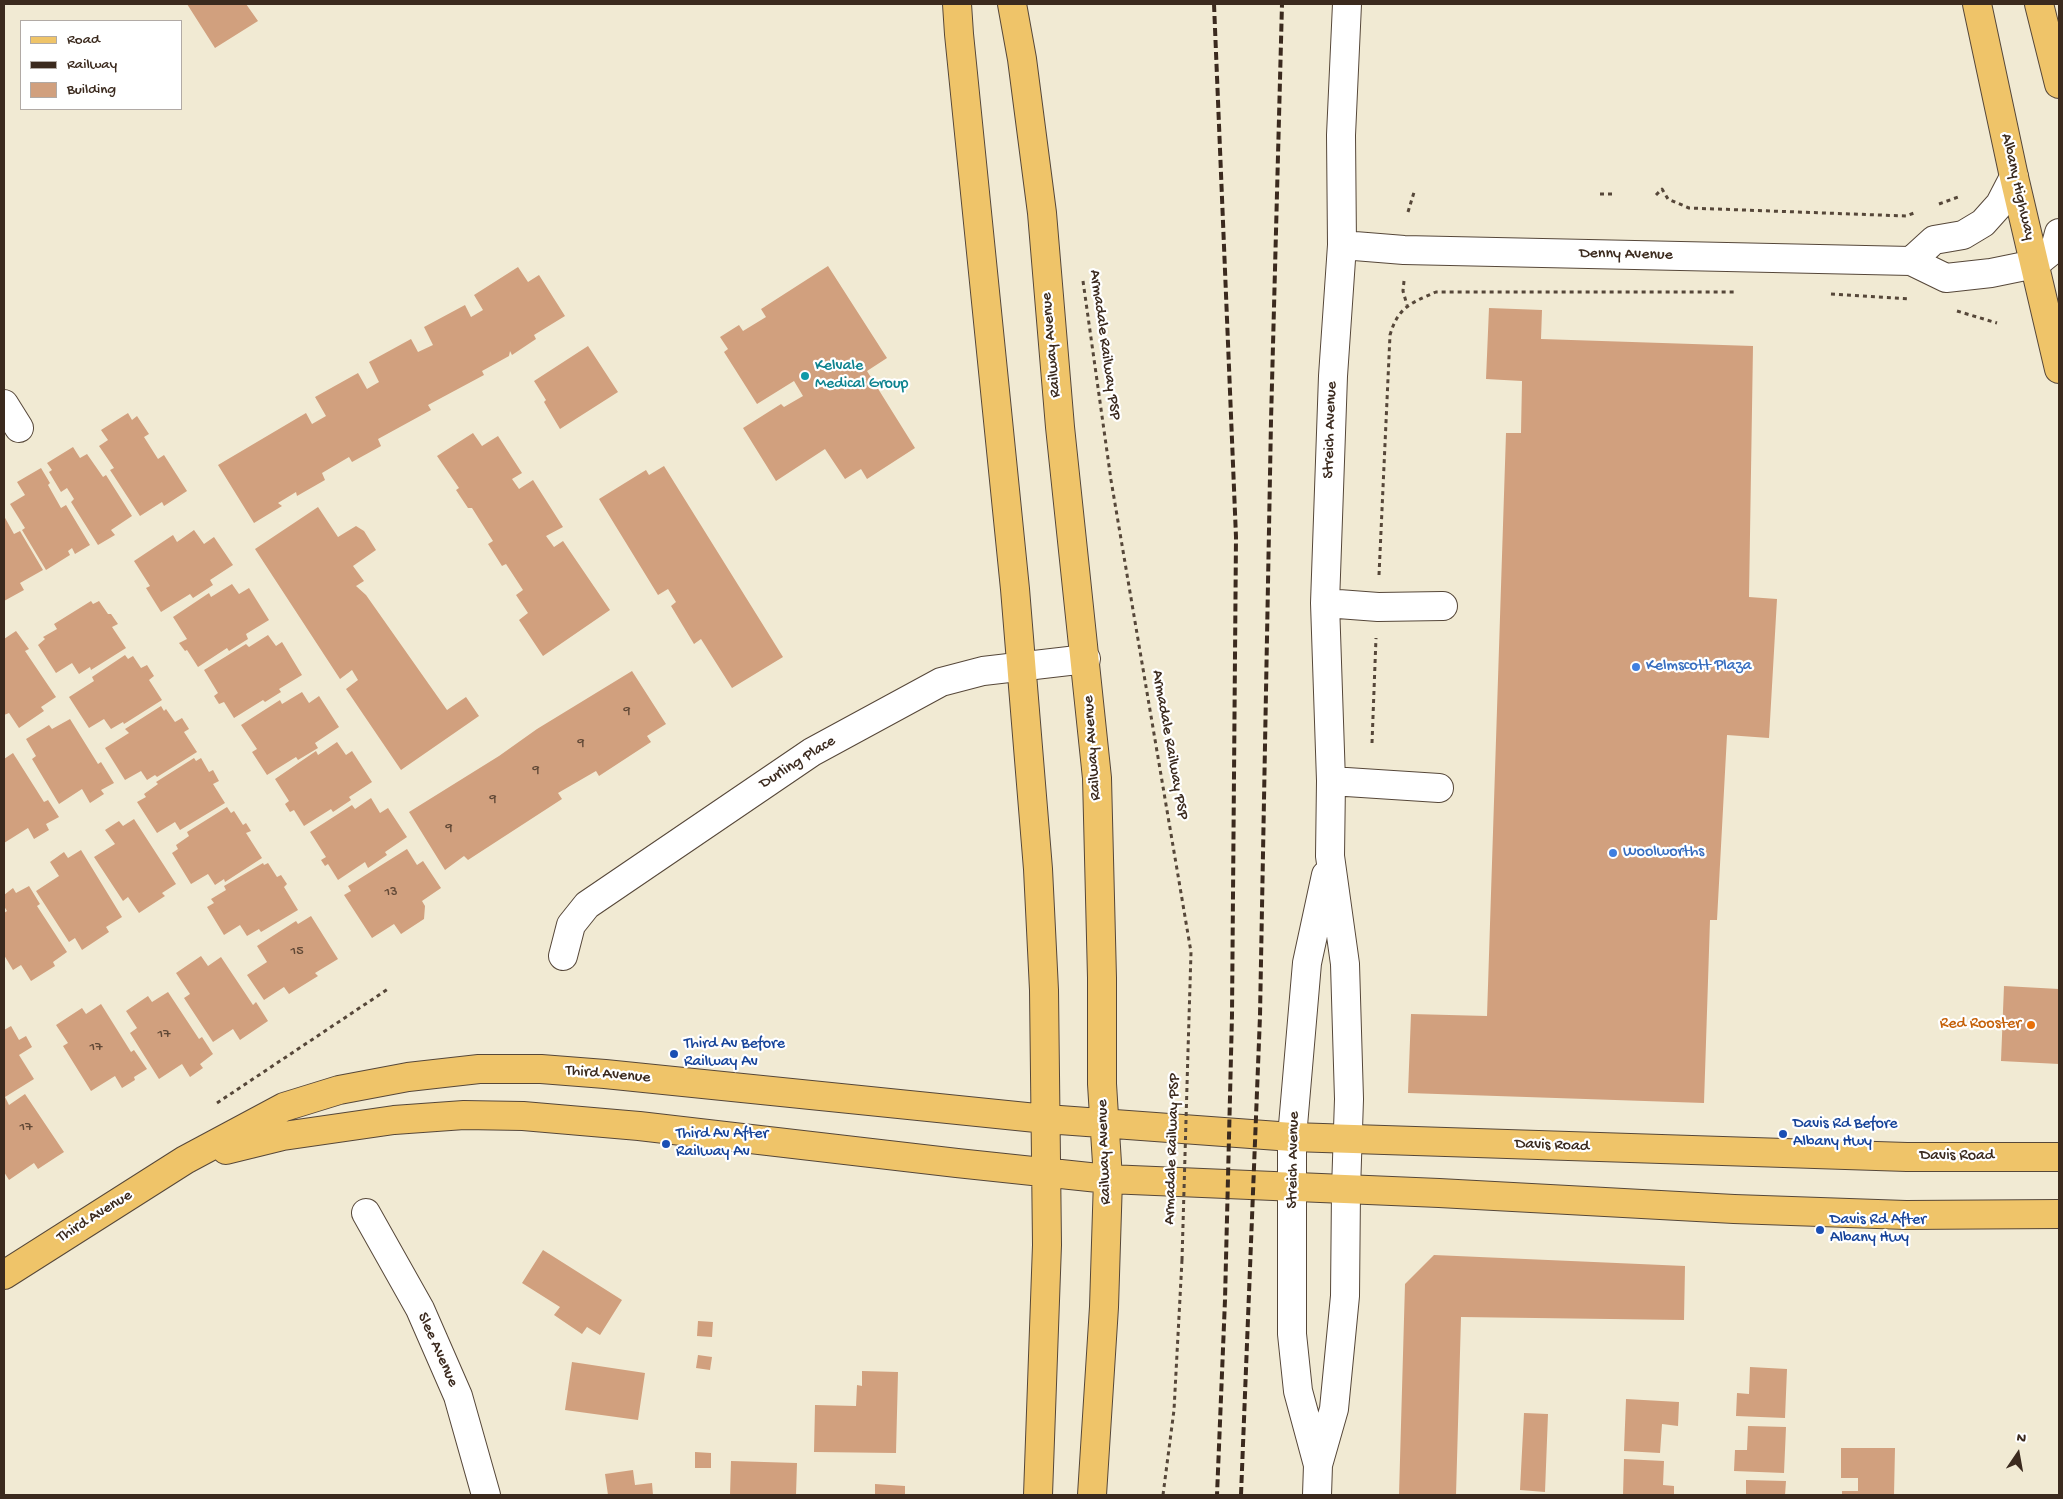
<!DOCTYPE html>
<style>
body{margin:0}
#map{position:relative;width:2063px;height:1499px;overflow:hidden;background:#f1ead3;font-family:"Gochi Hand",sans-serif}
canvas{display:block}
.frame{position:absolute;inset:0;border:5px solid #3b2a1e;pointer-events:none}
.legend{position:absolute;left:20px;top:20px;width:162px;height:90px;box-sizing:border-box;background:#fff;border:1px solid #b1aaa5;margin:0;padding:6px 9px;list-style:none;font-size:15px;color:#3b2a1e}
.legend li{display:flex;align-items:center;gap:10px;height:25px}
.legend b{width:25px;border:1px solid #b1aaa5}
.north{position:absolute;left:1993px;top:1429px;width:50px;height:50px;-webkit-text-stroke:4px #fff;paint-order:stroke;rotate:12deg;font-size:14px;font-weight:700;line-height:20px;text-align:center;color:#3b2a1e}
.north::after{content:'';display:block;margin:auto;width:18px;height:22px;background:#3b2a1e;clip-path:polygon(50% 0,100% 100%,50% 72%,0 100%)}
</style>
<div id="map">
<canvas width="2063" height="1499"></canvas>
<div class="frame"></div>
<ul class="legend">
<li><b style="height:6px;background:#efc469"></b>Road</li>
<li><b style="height:6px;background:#3b2a1e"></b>Railway</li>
<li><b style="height:14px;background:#d1a07e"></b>Building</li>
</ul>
<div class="north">N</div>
</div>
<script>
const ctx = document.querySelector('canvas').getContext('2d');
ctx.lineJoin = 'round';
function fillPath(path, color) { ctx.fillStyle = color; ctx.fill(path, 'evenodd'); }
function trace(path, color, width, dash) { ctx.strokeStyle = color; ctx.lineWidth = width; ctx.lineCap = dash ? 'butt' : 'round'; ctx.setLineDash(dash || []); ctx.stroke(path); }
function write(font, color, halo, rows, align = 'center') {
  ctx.font = font + ' "Gochi Hand",sans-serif'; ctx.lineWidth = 4.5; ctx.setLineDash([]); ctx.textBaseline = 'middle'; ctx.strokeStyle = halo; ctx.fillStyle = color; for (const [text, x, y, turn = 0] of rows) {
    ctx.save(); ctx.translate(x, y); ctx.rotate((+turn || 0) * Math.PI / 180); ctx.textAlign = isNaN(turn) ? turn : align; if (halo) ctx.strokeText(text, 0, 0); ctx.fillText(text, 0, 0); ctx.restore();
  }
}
fillPath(new Path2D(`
 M 187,4 L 246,4 L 258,21 L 215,48 Z
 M 828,266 L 887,358 L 867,371 L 915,448 L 867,479 L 861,469 L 845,479 L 825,449 L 776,481 L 743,428 L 781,404 L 784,407 L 803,396 L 794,381 L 757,404 L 724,352 L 728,349 L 720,337 L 739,325 L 743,331 L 766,317 L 761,309 Z
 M 518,267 L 528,282 L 539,275 L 565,316 L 534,335 L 536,339 L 512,355 L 510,351 L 509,356 L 482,371 L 484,375 L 428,405 L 431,410 L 378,439 L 381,446 L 352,462 L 349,457 L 322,473 L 325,480 L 297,496 L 296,492 L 278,503 L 282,506 L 254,523 L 218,465 L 306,413 L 312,424 L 326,416 L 315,397 L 358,373 L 367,389 L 379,382 L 369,362 L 411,339 L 418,352 L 433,345 L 424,327 L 465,305 L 471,317 L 483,310 L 474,295 Z
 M 1489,308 L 1542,310 L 1541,339 L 1753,346 L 1749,597 L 1777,599 L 1769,738 L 1727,735 L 1717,920 L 1710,920 L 1704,1103 L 1408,1093 L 1411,1014 L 1487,1016 L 1506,433 L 1521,433 L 1522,381 L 1486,379 Z
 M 588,346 L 618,392 L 560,429 L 544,402 L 546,400 L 534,381 Z
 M 128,413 L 132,420 L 137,416 L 149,434 L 144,437 L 158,459 L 164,455 L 187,491 L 164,506 L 162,502 L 140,516 L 110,470 L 114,468 L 99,446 L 108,440 L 101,430 Z
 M 473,433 L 482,446 L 498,436 L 522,473 L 512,479 L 519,489 L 533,480 L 563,527 L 546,536 L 554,547 L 563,541 L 610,610 L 543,656 L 519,620 L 528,613 L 516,595 L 523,590 L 506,564 L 502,566 L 488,544 L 493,541 L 472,508 L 468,508 L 456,490 L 459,488 L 437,456 Z
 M 73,447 L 80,458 L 87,454 L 103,477 L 106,475 L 132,516 L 111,530 L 115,535 L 98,545 L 71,502 L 74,499 L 67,488 L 61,492 L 49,472 L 52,470 L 47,463 Z
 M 664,466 L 783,657 L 732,688 L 701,639 L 694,644 L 671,606 L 676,602 L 668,589 L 658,595 L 599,499 L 646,470 L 649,475 Z
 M 41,468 L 50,483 L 48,485 L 61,508 L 66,505 L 90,545 L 75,554 L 72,548 L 68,551 L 70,555 L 46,570 L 22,530 L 25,528 L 10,504 L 25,495 L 17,482 Z
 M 318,507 L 338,537 L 356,526 L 364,531 L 376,550 L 353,566 L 364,581 L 356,586 L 366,595 L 447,710 L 466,697 L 479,716 L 401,770 L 346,689 L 358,680 L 352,670 L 340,679 L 255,549 Z
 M 4,516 L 14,534 L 20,531 L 43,570 L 20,583 L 24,590 L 4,601 Z
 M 194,530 L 204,544 L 214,537 L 233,565 L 210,580 L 213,585 L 193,598 L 190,594 L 161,612 L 146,588 L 150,586 L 134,561 L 173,535 L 177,542 Z
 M 232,584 L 239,594 L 249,588 L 269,620 L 246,634 L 248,639 L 229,651 L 227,648 L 198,667 L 187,650 L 185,651 L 179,643 L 187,639 L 173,617 L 209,593 L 211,597 Z
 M 91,601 L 93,604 L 99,601 L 108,614 L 111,614 L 118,624 L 112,627 L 126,648 L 91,670 L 90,667 L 79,674 L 72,663 L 56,673 L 38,645 L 45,639 L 43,637 L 57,629 L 54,624 Z
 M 16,631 L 29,649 L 25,651 L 56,697 L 41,707 L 44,711 L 19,728 L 9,713 L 4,715 L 4,639 Z
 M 268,635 L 276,646 L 282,642 L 302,675 L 279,689 L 281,692 L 265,702 L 263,700 L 234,718 L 224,702 L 219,704 L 214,696 L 218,693 L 204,670 L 246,644 L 249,647 Z
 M 125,655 L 128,659 L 133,656 L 141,668 L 147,665 L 154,676 L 149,680 L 162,700 L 124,724 L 123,722 L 111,729 L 104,719 L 89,728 L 69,697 L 94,681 L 92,677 Z
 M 632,671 L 666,724 L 647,736 L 651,742 L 599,776 L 596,771 L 558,793 L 562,799 L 468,860 L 464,856 L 445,870 L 409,812 L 499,756 L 537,729 Z
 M 302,692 L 309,703 L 319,696 L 339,727 L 315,743 L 318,748 L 298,760 L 296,757 L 267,775 L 252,752 L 257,749 L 241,725 L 280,700 L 282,704 Z
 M 161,706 L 164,711 L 166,709 L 175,722 L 182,718 L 189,729 L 184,732 L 197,752 L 157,777 L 155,775 L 147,780 L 141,771 L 125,780 L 105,748 L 129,733 L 125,729 Z
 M 70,719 L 98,764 L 101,762 L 114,783 L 101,790 L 104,794 L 90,803 L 82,789 L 59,804 L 32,759 L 36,756 L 26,739 L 49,725 L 52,729 Z
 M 337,742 L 346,755 L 352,751 L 372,782 L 349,797 L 351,800 L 333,812 L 331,809 L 304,826 L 294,810 L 290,812 L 285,804 L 289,801 L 275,779 L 316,751 L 318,755 Z
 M 13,753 L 44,802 L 48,800 L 59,817 L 46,824 L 49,830 L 34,839 L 28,828 L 4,843 L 4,759 Z
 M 194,758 L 196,761 L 201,758 L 209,772 L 213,770 L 219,781 L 213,784 L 225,803 L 180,830 L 175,822 L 157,833 L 137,802 L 146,797 L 144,794 L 158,784 L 156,782 Z
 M 371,798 L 380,813 L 388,808 L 407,837 L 385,852 L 387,855 L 368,868 L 365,862 L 338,880 L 328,864 L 325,866 L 321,860 L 326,857 L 310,832 L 352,805 L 355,809 Z
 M 227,807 L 231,813 L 234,811 L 243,825 L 246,823 L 251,831 L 246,833 L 262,858 L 225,882 L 224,879 L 215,885 L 208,874 L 191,884 L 172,853 L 178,849 L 176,845 L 189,836 L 187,832 Z
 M 134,819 L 176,884 L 162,893 L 165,896 L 139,913 L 128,897 L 123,901 L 94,857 L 115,844 L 105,830 L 119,821 L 123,826 Z
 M 407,849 L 417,865 L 423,861 L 441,888 L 422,901 L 425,906 L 424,919 L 401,934 L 394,924 L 372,938 L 344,895 L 351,891 L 348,886 Z
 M 81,850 L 122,917 L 106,927 L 109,932 L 82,950 L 75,938 L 69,942 L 36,891 L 59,876 L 50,862 L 64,852 L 68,858 Z
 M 263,863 L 264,865 L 268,863 L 277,877 L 281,875 L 287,884 L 284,887 L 298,910 L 261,932 L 259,929 L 247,936 L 240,925 L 224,935 L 207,907 L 214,903 L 211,899 L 226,890 L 224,886 Z
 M 29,886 L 40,904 L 37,906 L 67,952 L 53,962 L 55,966 L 31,981 L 21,965 L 13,970 L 4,955 L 4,913 L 7,911 L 4,906 L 4,895 L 13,888 L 16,893 Z
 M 311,916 L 338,959 L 315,973 L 318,976 L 289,994 L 284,987 L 264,1000 L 247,975 L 267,962 L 257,946 L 296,921 L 298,924 Z
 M 201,956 L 208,966 L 221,957 L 253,1005 L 256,1002 L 268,1021 L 240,1040 L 233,1029 L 213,1042 L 184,998 L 190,994 L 176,973 Z
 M 2004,986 L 2059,989 L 2059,1064 L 2001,1061 Z
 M 168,992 L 199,1039 L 202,1037 L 213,1054 L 200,1064 L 203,1068 L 190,1077 L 182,1064 L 159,1079 L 130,1033 L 137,1028 L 126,1011 L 148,996 L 152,1002 Z
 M 101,1004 L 131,1052 L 134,1050 L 147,1069 L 134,1077 L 135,1080 L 122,1088 L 115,1076 L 91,1091 L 63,1046 L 68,1043 L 56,1025 L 82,1008 L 86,1014 Z
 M 11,1026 L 19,1040 L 26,1036 L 32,1047 L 19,1055 L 34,1079 L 5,1097 L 9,1105 L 25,1094 L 64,1152 L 38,1169 L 34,1163 L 9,1180 L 4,1172 L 4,1030 Z
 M 543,1250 L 622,1300 L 600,1335 L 587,1327 L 582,1334 L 554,1315 L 560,1307 L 522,1283 Z
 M 1434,1255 L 1685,1266 L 1684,1320 L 1461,1317 L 1456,1495 L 1399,1495 L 1405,1284 Z
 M 698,1321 L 713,1322 L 712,1337 L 697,1336 Z
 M 698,1355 L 712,1357 L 710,1370 L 696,1368 Z
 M 572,1362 L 645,1373 L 638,1420 L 565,1410 Z
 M 1750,1367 L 1787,1369 L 1785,1418 L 1736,1416 L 1737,1393 L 1749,1394 Z
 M 862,1371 L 898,1372 L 896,1453 L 814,1452 L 815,1405 L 856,1406 L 857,1385 L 862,1386 Z
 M 1626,1399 L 1679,1402 L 1678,1426 L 1662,1424 L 1660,1453 L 1624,1451 Z
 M 1524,1413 L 1548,1414 L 1545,1492 L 1520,1490 Z
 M 1748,1426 L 1786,1427 L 1784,1473 L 1734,1471 L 1735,1450 L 1747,1450 Z
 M 1841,1448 L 1895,1448 L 1894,1495 L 1842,1495 L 1842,1491 L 1858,1491 L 1858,1478 L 1841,1478 Z
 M 695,1452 L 711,1453 L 711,1468 L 695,1468 Z
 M 1624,1459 L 1664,1461 L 1663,1485 L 1674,1486 L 1674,1495 L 1623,1495 Z
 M 731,1461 L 797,1463 L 796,1495 L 730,1495 Z
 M 633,1470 L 635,1485 L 652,1483 L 653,1495 L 608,1495 L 605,1474 Z
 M 1746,1480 L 1786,1481 L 1785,1495 L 1746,1495 Z
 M 875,1484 L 905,1486 L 905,1495 L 875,1495 Z`), '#d1a07e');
const minor = new Path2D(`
 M 1342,245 L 1404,250 L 1911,261 L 1946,278 L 1991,273 L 2035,264 L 2055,248 L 2059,233
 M 1911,261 L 1934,240 L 1963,235 L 1983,223 L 2000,204 L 2014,177
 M 4,404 L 19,428
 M 1325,603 L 1378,607 L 1443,606
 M 1331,781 L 1439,788
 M 563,956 L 571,925 L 587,905 L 812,752 L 941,682 L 983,671 L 1086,659
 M 366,1213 L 420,1309 L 458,1396 L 486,1495
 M 1318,1465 L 1298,1391 L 1292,1334 L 1292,1137 L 1307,963 L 1326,875
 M 1317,1495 L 1318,1465 L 1334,1409 L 1345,1296 L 1346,1190 L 1349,1099 L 1345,964 L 1330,856 L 1331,781 L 1325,603 L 1333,376 L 1342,245 L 1341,135 L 1347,4`);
const major = new Path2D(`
 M 957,4 L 959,34 L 1015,589 L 1038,869 L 1044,990 L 1047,1245 L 1038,1495
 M 1012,4 L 1022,59 L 1042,213 L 1060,427 L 1097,778 L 1102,978 L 1102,1084 L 1108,1179 L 1104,1307 L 1092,1495
 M 226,1150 L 283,1136 L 394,1120 L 464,1115 L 523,1116 L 639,1126 L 957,1163 L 1108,1179 L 1439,1193 L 1734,1209 L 1906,1215 L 2059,1214
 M 4,1275 L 185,1160 L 284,1107 L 339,1090 L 408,1077 L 479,1069 L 541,1069 L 605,1074 L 1046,1119 L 1292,1137 L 1907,1157 L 2059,1157`);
const highway = new Path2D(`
 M 1977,4 L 2014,177 L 2059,369
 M 2039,4 L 2059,84`);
trace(minor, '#564739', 30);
trace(major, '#564739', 30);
trace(highway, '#564739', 30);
trace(new Path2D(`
 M 1600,194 L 1614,194
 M 1656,195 L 1662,189 L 1668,199 L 1689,208 L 1906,216 L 1914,213
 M 1939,204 L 1961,196
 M 1408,212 L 1415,189
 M 1083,281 L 1111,480 L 1191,952 L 1188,1051
 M 1404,281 L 1403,291 L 1407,305
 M 1831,294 L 1910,299
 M 1957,311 L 1997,323
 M 1379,575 L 1390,335 C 1398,307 1411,303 1436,292 L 1735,292
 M 1372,743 L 1376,638
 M 217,1103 L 388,989
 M 1163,1495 L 1174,1410 L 1182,1260`), '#564739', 3, [4, 4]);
trace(minor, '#fff', 28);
trace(major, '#efc469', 28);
trace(highway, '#efc469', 28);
trace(new Path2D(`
 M 1214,4 L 1236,537 L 1232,1015 L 1225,1300 L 1217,1495
 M 1241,1495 L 1260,1016 L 1271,421 L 1282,4`), '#3b2a1e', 4, [8, 4]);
trace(new Path2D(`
 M 1182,1260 L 1188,1051`), '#564739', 3, [4, 4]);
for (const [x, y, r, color] of [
 [805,376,5,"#0f9aa8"],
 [1636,667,5,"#3f7fe0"],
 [1613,853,5,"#3f7fe0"],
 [2031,1025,5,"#e8710a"],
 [674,1054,5,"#1a4fb4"],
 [1783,1134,5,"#1a4fb4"],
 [666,1144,5,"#1a4fb4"],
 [1820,1230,5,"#1a4fb4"]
]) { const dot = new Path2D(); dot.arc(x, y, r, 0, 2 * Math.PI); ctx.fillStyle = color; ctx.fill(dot); trace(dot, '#fff', 2); }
write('14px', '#604836', null, [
 ["9",627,712],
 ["9",581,744],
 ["9",536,771],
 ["9",493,800],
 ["9",449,829],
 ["13",391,893],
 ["15",297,952],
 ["17",164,1035],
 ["17",96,1048],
 ["17",26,1128]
]);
write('16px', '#3b2a1e', '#fff', [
 ["Albany Highway",2017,187,77],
 ["Denny Avenue",1626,255,1],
 ["Railway Avenue",1052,345,-95],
 ["Armadale Railway PSP",1104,345,82],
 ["Streich Avenue",1331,430,-88],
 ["Armadale Railway PSP",1169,745,80],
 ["Railway Avenue",1093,748,-94],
 ["Durling Place",798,763,-32],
 ["Third Avenue",608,1075,5],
 ["Davis Road",1552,1146,2],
 ["Armadale Railway PSP",1173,1149,-88],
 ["Railway Avenue",1105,1152,-92],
 ["Davis Road",1957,1157],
 ["Streich Avenue",1294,1160,-89],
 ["Third Avenue",95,1217,-32],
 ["Slee Avenue",437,1350,66]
]);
write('16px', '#0d838f', '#fff', [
 ["Kelvale",815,367],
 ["Medical Group",815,385]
], 'left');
write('16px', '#366cbe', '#fff', [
 ["Kelmscott Plaza",1646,667],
 ["Woolworths",1623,853]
], 'left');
write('16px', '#c56008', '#fff', [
 ["Red Rooster",2021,1025]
], 'right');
write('16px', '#164399', '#fff', [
 ["Third Av Before",684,1045],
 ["Railway Av",684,1063],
 ["Davis Rd Before",1793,1125],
 ["Albany Hwy",1793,1143],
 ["Third Av After",676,1135],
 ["Railway Av",676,1153],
 ["Davis Rd After",1830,1221],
 ["Albany Hwy",1830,1239]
], 'left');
</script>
